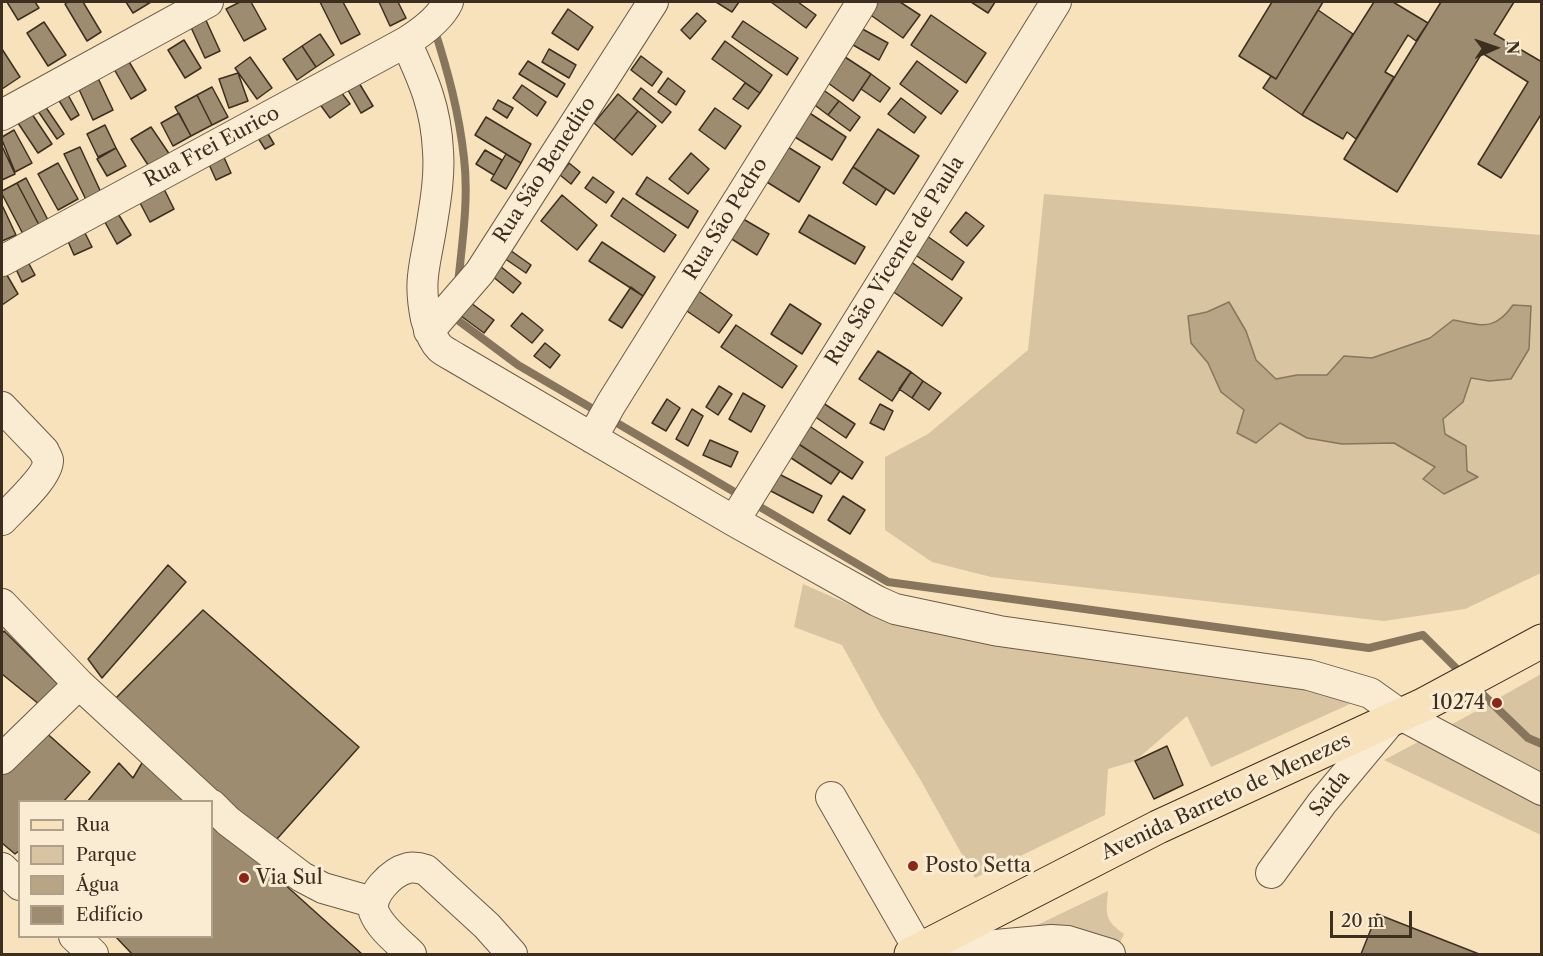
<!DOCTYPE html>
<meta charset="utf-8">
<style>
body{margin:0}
#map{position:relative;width:1543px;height:956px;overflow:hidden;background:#f8e2bb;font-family:"Libre Caslon Text",serif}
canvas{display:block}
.frame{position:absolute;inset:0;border:3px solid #3d2f20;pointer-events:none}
.legend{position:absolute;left:18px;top:800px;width:195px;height:138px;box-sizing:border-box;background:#faecd3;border:2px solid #aea08b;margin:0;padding:8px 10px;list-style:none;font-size:18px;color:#3d2f20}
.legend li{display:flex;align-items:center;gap:12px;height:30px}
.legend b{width:30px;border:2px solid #aea08b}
.north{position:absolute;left:1465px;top:18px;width:60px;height:60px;-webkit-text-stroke:4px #faecd3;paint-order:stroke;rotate:88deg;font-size:16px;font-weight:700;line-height:24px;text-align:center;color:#3d2f20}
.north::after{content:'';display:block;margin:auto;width:21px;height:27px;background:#3d2f20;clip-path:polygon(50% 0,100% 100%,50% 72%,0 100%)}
.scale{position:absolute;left:1330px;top:911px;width:82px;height:27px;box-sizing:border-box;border:3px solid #3d2f20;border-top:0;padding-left:8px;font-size:18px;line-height:21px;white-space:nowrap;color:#3d2f20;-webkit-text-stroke:4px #faecd3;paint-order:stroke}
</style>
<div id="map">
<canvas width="1543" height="956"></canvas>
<div class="frame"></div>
<ul class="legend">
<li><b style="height:8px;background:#f8e2bb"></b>Rua</li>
<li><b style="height:16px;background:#d8c4a1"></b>Parque</li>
<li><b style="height:16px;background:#b8a586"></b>Água</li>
<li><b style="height:16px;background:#9e8c71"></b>Edifício</li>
</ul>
<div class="north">N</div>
<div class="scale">20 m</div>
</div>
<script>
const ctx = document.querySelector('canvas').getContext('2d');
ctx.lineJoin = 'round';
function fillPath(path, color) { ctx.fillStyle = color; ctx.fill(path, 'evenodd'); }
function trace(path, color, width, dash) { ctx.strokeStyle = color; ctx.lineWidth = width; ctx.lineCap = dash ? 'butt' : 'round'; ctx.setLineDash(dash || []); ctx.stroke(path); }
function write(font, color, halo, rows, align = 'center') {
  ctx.font = font + ' "Libre Caslon Text",serif'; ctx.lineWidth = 6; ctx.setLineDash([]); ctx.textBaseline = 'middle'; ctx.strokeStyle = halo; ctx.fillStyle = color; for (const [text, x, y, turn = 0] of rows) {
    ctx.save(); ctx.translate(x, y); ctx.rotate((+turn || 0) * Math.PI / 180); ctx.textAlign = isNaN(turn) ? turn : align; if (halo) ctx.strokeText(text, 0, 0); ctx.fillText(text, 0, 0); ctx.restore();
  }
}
fillPath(new Path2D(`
 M 1044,194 L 1541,235 L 1541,573 L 1465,609 L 1384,621 L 991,577 L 932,562 L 885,530 L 885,457 L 928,434 L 1028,350 Z
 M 803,584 L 887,621 L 1314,687 L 1350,704 L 1211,767 L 1187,716 L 1135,761 L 1108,769 L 1105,815 L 975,878 L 920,779 L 881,716 L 842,645 L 794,627 Z
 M 1541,674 L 1541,835 L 1384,760 L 1469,715 Z
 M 1108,891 C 1106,914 1104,920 1124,934 L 1117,949 L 1031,928 Z`), '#d8c4a1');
const water = new Path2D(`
 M 1229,302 L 1246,331 L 1256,360 L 1276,379 L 1297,375 L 1327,375 L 1344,356 L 1372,358 L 1430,338 L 1453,320 C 1482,325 1494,332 1513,305 L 1531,306 L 1529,349 L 1511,379 L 1489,381 L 1471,378 L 1463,402 L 1443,419 L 1445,434 L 1466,446 L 1467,471 L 1478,477 L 1444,494 L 1423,479 L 1435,467 L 1394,443 L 1342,444 L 1307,438 L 1280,423 L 1256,443 L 1237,433 L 1244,410 L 1221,392 L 1208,363 L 1191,343 L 1188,316 L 1207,312 Z`);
fillPath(water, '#b8a586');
trace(water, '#87765d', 1.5);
trace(new Path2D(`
 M 434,28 C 448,72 459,112 464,158 C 469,199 462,243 458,284
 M 456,311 L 455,318 L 518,365 L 888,582 L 1369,648 L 1423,635 L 1464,676
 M 1473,685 L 1528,738 L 1542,744`), '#87765d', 8);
const building = new Path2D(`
 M 7,2 L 35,2 L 39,8 L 18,20 Z
 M 68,2 L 83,2 L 101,32 L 87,41 L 65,4 Z
 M 126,2 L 151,2 L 133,13 Z
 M 240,2 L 251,2 L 266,29 L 244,41 L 226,9 Z
 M 320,2 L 343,2 L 360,34 L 341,44 Z
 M 379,2 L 398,2 L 406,18 L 390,26 Z
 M 716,2 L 739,2 L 732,12 Z
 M 771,2 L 798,2 L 816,15 L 806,28 Z
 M 872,2 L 900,2 L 920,15 L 903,38 L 865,11 Z
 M 971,2 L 995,2 L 988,13 Z
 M 1272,2 L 1323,2 L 1276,79 L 1239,56 Z
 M 1374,2 L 1393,2 L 1428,23 L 1416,41 L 1408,35 L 1385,72 L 1394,77 L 1356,139 L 1347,132 L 1343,139 L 1302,115 Z
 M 1441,2 L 1514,2 L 1494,34 L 1542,62 L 1542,113 L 1501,178 L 1478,164 L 1528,82 L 1482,53 L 1397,192 L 1344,159 Z
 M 568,9 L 593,27 L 578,50 L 552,33 Z
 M 1318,10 L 1353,34 L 1302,115 L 1263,88 L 1271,76 L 1276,79 Z
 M 697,13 L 706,21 L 690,39 L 681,30 Z
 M 931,15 L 986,53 L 966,83 L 911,45 Z
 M 204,16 L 220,51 L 205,58 L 189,23 Z
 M 743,21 L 798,58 L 787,75 L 732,37 Z
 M 44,22 L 66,55 L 48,66 L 27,33 Z
 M 857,26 L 888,43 L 879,60 L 848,42 Z
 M 320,34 L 334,55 L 316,67 L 302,46 Z
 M 184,40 L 201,68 L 185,78 L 168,50 Z
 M 725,41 L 772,75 L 760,93 L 712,59 Z
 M 302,46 L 316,67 L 297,80 L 283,59 Z
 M 2,49 L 20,77 L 2,89 Z
 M 549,49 L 576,65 L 569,78 L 542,62 Z
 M 641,56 L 662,72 L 652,86 L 631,70 Z
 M 250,57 L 272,88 L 257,99 L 235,68 Z
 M 845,57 L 871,74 L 853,101 L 828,83 Z
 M 128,60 L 146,90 L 131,99 L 114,69 Z
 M 528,61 L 565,84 L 557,97 L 519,74 Z
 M 917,61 L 958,91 L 941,114 L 900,84 Z
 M 238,73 L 248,101 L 229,108 L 219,79 Z
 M 871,74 L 890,88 L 880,102 L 861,89 Z
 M 97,76 L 113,110 L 93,120 L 77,85 Z
 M 356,78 L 373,106 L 361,113 L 345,85 Z
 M 668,78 L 685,91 L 676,105 L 658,92 Z
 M 745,83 L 760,93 L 748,109 L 733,99 Z
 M 335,84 L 350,104 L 330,118 L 316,99 Z
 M 522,85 L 546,102 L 537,116 L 513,98 Z
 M 212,87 L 228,117 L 212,125 L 197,95 Z
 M 641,88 L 671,112 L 662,123 L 633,99 Z
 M 822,89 L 839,101 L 828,115 L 812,103 Z
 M 67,93 L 79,115 L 71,120 L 58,99 Z
 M 618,94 L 638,111 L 614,140 L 594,123 Z
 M 197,95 L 212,125 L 191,136 L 175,107 Z
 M 901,98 L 926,117 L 914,133 L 888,114 Z
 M 498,100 L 513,108 L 507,118 L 493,109 Z
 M 839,101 L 860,117 L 850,131 L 828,115 Z
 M 43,103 L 64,134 L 57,139 L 36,108 Z
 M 715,108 L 741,126 L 725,149 L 699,130 Z
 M 805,110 L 846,137 L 832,160 L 790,134 Z
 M 30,111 L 52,144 L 38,153 L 16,120 Z
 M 638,111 L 656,126 L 632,155 L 614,140 Z
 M 179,113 L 191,136 L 173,146 L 161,123 Z
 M 486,117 L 531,144 L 521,163 L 475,135 Z
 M 105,125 L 116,148 L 98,157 L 87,134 Z
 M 151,127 L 170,155 L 150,168 L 131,139 Z
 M 264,127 L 274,144 L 265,149 L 255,133 Z
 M 878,129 L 919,156 L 894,194 L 853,167 Z
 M 14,130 L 32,163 L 15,172 L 2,140 L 2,137 Z
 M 783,144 L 820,167 L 799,202 L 762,179 Z
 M 2,146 L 15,174 L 2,180 Z
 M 80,147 L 104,199 L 89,206 L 64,154 Z
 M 116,148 L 126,166 L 107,176 L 97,159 Z
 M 485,150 L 502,160 L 494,175 L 476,164 Z
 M 222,153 L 231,173 L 216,180 L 207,160 Z
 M 691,153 L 709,169 L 688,194 L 669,179 Z
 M 506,154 L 521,163 L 506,189 L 491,180 Z
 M 58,163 L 78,199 L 58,210 L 38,174 Z
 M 569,163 L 580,172 L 571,184 L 560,175 Z
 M 853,167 L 886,189 L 876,205 L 843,183 Z
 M 593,177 L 614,192 L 606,203 L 585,188 Z
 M 647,177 L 698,211 L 688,228 L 636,194 Z
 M 26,178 L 48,220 L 39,225 L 17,183 Z
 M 17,183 L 39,225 L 23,234 L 2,194 L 2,191 Z
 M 162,185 L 174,209 L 150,222 L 138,199 Z
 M 562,195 L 597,225 L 577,250 L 541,221 Z
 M 623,198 L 676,235 L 664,252 L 611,216 Z
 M 2,205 L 16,235 L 2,241 Z
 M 114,207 L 131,235 L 117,244 L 101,215 Z
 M 966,212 L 984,226 L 967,246 L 950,232 Z
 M 809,215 L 865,247 L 855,264 L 799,232 Z
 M 738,216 L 769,234 L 757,255 L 727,236 Z
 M 84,231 L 92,247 L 74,255 L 67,239 Z
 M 927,236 L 964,262 L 952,280 L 914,254 Z
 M 602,242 L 655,277 L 643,296 L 589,261 Z
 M 507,248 L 531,265 L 526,273 L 501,256 Z
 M 907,259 L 962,298 L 942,326 L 888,288 Z
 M 27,260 L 35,275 L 22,282 L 15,267 Z
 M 500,266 L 521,283 L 513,293 L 492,276 Z
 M 4,270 L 18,294 L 2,305 L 2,272 Z
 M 631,287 L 643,296 L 622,328 L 609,320 Z
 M 697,290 L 732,315 L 719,333 L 684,309 Z
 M 471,303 L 494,320 L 484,333 L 461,316 Z
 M 790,304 L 821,324 L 802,354 L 771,334 Z
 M 522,313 L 543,330 L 532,343 L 511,326 Z
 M 736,325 L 797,366 L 782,388 L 721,347 Z
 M 545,343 L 560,355 L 550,368 L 534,356 Z
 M 878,351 L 911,372 L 892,401 L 859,379 Z
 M 911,372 L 923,381 L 912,398 L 899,389 Z
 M 923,381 L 941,393 L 929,410 L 912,398 Z
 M 719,386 L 732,394 L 718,415 L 706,407 Z
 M 743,393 L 765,406 L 751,432 L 729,419 Z
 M 667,399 L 680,408 L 666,431 L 652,423 Z
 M 820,401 L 855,424 L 846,438 L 811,414 Z
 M 880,404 L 893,411 L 884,430 L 870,423 Z
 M 692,409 L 703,416 L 688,446 L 676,439 Z
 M 805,423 L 863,462 L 852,479 L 794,441 Z
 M 710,440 L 738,452 L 731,467 L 703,455 Z
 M 794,441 L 840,471 L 831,484 L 785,454 Z
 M 775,472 L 822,496 L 813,513 L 767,489 Z
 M 843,496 L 865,510 L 850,534 L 828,520 Z
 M 168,565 L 186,582 L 102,678 L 88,659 Z
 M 203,610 L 359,747 L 268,849 L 111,703 Z
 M 4,631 L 61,687 L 40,705 L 2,674 L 2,633 Z
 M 42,729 L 90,772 L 63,802 L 20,802 L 20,850 L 15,854 L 2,843 L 2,770 Z
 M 1167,746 L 1183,785 L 1154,799 L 1135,761 Z
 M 145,758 L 193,802 L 87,802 L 119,763 L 133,778 Z
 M 212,819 L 362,954 L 132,954 L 115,936 L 212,936 Z
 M 1377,914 L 1479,954 L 1361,954 Z`);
fillPath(building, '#9e8c71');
trace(building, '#3d2f20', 1.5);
const minor = new Path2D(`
 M 406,42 C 424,81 436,108 438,151 C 440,177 435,204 431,229 C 425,266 418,280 426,319 C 429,330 433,341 440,348 C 445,352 451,355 456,358 L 734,521 L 877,601 L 895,609 L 999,631 L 1309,675 L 1370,693 L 1401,715 L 1542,790
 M 2,115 L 208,2
 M 2,261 L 406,42 C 422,32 440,19 448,2
 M 429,331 L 480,272 L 653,2
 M 2,407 L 44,451 C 45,454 47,457 48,460 C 49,476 13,508 2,520
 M 592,438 L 611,404 L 862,2
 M 734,521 L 1056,2
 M 2,604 L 79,684 L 207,802
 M 2,759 L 79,684
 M 831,797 L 919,950
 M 212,805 L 228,821 L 302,877 L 323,888 L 372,902
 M 2,868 L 20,885
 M 1271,873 L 1322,803 L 1393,718
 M 74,936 L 93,954
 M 918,952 L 1051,940 L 1068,941 L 1110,954
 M 411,954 C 399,942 380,928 374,912 C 368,895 392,872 408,868 C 414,867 420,868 426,870 L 487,926 L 512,954`);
const major = new Path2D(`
 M 911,954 L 1158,827 L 1423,705 L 1542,641`);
trace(minor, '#6c5c47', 32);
trace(major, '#3d2f20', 35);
trace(minor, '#faecd3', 30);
trace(major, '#f8e2bb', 33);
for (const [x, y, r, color] of [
 [1497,703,6,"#8f2418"],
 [913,866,6,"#8f2418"],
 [244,878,6,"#8f2418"]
]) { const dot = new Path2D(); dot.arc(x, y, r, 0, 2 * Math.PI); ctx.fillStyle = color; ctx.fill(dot); trace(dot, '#faecd3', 2); }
write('20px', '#3d2f20', '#faecd3', [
 ["Rua Frei Eurico",212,147,-28],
 ["Rua São Benedito",545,170,-57],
 ["Rua São Pedro",726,219,-58],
 ["Rua São Vicente de Paula",895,261,-58],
 ["Saida",1330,794,-52],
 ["Avenida Barreto de Menezes",1226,797,-25]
]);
write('20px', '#3d2f20', '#faecd3', [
 ["10274",1485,703,"right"],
 ["Posto Setta",925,866],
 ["Via Sul",256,878]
], 'left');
</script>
